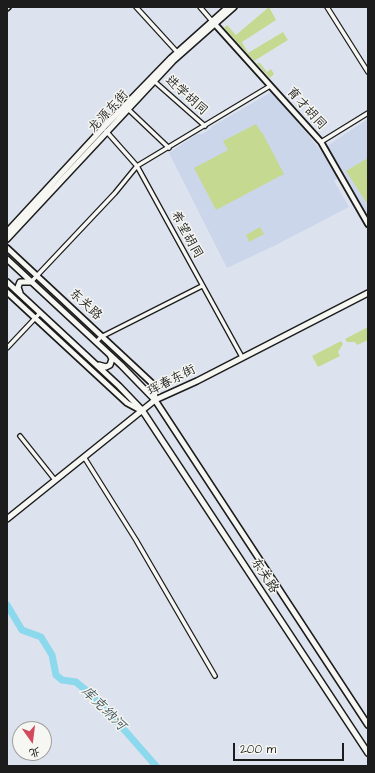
<!DOCTYPE html>
<meta charset="utf-8">
<style>
body{margin:0}
#map{position:relative;width:375px;height:773px;overflow:hidden;background:#dde3ee;font-family:"Architects Daughter","LXGW WenKai TC",sans-serif}
canvas{display:block}
.frame{position:absolute;inset:0;border:8px solid #1c1c1c;pointer-events:none}
.north{position:absolute;left:12px;top:721px;width:40px;height:40px;box-sizing:border-box;background:#f6f6f2;border:1px solid #9f9f9c;border-radius:50%;rotate:166deg;font-size:11px;font-weight:700;line-height:16px;text-align:center;color:#1c1c1c}
.north::after{content:'';display:block;margin:auto;width:14px;height:18px;background:#d1495b;clip-path:polygon(50% 0,100% 100%,50% 72%,0 100%)}
.scale{position:absolute;left:233px;top:743px;width:111px;height:18px;box-sizing:border-box;border:2px solid #1c1c1c;border-top:0;padding-left:5px;font-size:12px;line-height:14px;white-space:nowrap;color:#1c1c1c;-webkit-text-stroke:3px #f6f6f2;paint-order:stroke}
</style>
<div id="map">
<canvas width="375" height="773"></canvas>
<div class="frame"></div>
<div class="north">北</div>
<div class="scale">200 m</div>
</div>
<script>
const ctx = document.querySelector('canvas').getContext('2d');
ctx.lineJoin = 'round';
function fillPath(path, color) { ctx.fillStyle = color; ctx.fill(path, 'evenodd'); }
function trace(path, color, width, dash) { ctx.strokeStyle = color; ctx.lineWidth = width; ctx.lineCap = dash ? 'butt' : 'round'; ctx.setLineDash(dash || []); ctx.stroke(path); }
function write(font, color, halo, rows, align = 'center') {
  ctx.font = font + ' "Architects Daughter","LXGW WenKai TC",sans-serif'; ctx.lineWidth = 3; ctx.setLineDash([]); ctx.textBaseline = 'middle'; ctx.strokeStyle = halo; ctx.fillStyle = color; for (const [text, x, y, turn = 0] of rows) {
    ctx.save(); ctx.translate(x, y); ctx.rotate((+turn || 0) * Math.PI / 180); ctx.textAlign = isNaN(turn) ? turn : align; if (halo) ctx.strokeText(text, 0, 0); ctx.fillText(text, 0, 0); ctx.restore();
  }
}
fillPath(new Path2D(`
 M 273,91 L 321,151 L 338,178 L 334,181 L 349,207 L 274,246 L 227,268 L 169,153 L 197,134 L 202,134 L 212,128 L 211,127 Z
 M 368,119 L 368,216 L 327,146 Z`), '#cbd6eb');
fillPath(new Path2D(`
 M 269,7 L 276,20 L 242,42 L 248,53 L 283,32 L 288,40 L 254,61 L 224,28 L 227,25 L 236,35 Z
 M 257,63 L 260,63 L 267,72 L 271,69 L 274,74 L 270,78 L 257,64 Z
 M 256,124 L 261,132 L 262,132 L 284,174 L 216,210 L 194,168 L 228,150 L 223,141 Z
 M 368,158 L 368,205 L 346,171 Z
 M 260,227 L 264,234 L 249,242 L 246,235 Z
 M 368,327 L 368,340 L 357,345 L 355,342 L 347,342 L 345,339 Z
 M 341,341 L 343,344 L 338,352 L 340,356 L 318,367 L 312,356 Z`), '#c5da90');
trace(new Path2D(`
 M 7,605 L 22,630 L 41,637 L 52,655 L 56,675 L 62,680 L 76,682 L 99,701 L 156,766`), '#8cd8ec', 7);
const minor = new Path2D(`
 M 136,7 L 178,53
 M 200,7 L 212,21
 M 327,7 L 368,72
 M 154,81 L 205,126
 M 128,109 L 169,148
 M 106,131 L 137,166 L 242,357
 M 321,142 L 368,113
 M 31,282 L 115,193 L 137,166 L 270,86
 M 96,342 L 101,337 L 202,286
 M 7,348 L 40,313
 M 20,436 L 55,480
 M 84,457 L 136,540 L 215,676`);
const tertiary = new Path2D(`
 M 7,8 L 8,7
 M 213,22 L 321,142 L 368,224
 M 7,248 L 155,386 L 155,400
 M 7,292 L 127,403 L 140,410`);
const secondary = new Path2D(`
 M 7,232 L 103,128 L 171,58 L 228,7
 M 7,239 L 173,61 L 234,7
 M 7,259 L 121,365 L 155,400 L 368,725
 M 7,282 L 119,386 L 142,410 L 368,753
 M 20,293 L 18,287 L 20,282 L 31,282
 M 99,365 L 106,367 L 110,365 L 112,359 L 110,355
 M 7,519 L 155,400 L 197,381 L 368,293`);
trace(minor, '#1c1c1c', 6);
trace(tertiary, '#1c1c1c', 8);
trace(secondary, '#1c1c1c', 8);
trace(minor, '#f6f6f2', 3.5);
trace(tertiary, '#f6f6f2', 4.5);
trace(secondary, '#f6f6f2', 5);
write('13px', '#1c1c1c', '#f6f6f2', [
 ["进学胡同",186,96,42],
 ["育才胡同",306,109,48],
 ["龙源东街",109,112,-47],
 ["希望胡同",186,235,61],
 ["东关路",85,305,43],
 ["珲春东街",172,381,-27],
 ["东关路",264,576,57]
]);
write('italic 14px', '#3e545a', '#f6f6f2', [
 ["库克纳河",103,709,45]
]);
</script>
